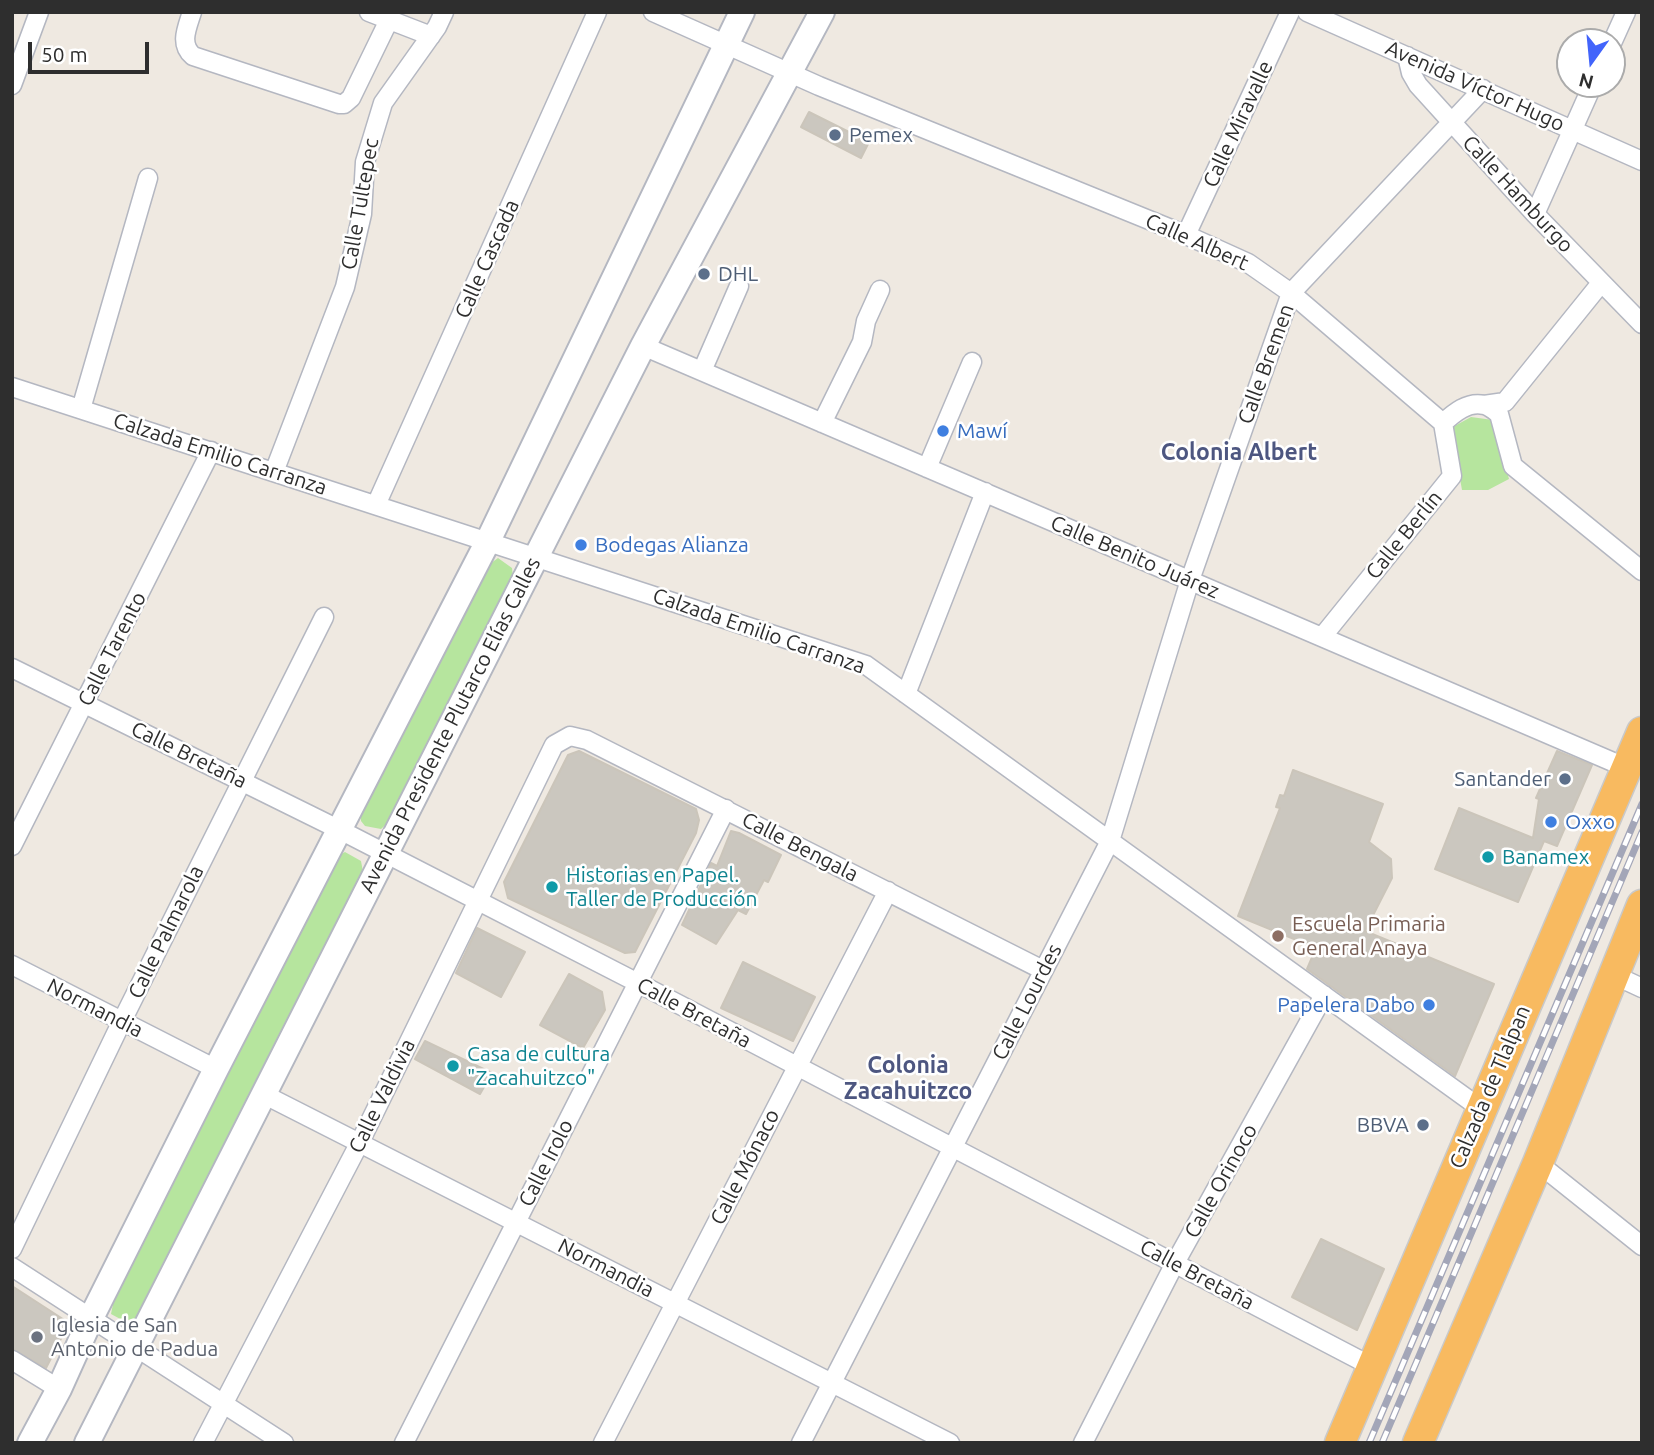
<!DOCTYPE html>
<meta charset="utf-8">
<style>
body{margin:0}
#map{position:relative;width:1654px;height:1455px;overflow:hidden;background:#efe9e1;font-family:Ubuntu,sans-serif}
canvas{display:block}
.frame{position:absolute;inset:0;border:14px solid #2e2e2e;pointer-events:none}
.north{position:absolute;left:1556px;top:28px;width:70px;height:70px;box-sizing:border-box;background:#fff;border:2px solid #ababab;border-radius:50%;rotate:195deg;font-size:19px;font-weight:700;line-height:28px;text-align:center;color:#2e2e2e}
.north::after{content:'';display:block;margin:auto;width:24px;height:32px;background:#4264fb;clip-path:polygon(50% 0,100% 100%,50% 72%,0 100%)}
.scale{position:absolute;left:28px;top:42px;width:121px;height:32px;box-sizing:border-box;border:4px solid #2e2e2e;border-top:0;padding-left:9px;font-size:21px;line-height:24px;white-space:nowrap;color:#2e2e2e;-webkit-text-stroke:5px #fff;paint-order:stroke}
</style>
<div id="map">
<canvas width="1654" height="1455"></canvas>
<div class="frame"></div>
<div class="north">N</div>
<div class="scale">50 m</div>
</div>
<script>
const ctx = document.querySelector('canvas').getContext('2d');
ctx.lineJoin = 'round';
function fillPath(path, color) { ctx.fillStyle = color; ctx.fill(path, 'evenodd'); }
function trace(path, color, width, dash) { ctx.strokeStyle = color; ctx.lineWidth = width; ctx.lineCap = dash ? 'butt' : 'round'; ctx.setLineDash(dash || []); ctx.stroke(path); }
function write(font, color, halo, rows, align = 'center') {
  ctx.font = font + ' Ubuntu,sans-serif'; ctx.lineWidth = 5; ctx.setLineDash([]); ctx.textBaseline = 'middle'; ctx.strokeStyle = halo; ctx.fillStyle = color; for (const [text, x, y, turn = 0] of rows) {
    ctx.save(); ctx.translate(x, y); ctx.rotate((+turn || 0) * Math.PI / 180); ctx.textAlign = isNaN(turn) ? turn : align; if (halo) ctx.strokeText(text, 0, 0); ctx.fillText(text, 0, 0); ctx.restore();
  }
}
fillPath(new Path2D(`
 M 1471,417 L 1493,420 L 1509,479 L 1488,490 L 1462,490 L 1451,428 Z
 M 498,558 L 512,568 L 513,576 L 392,819 L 381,829 L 365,826 L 361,821 L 361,808 L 483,569 Z
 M 345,852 L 361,861 L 363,872 L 252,1095 L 136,1318 L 124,1321 L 111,1314 L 115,1294 L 336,857 Z`), '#b6e59e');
const building = new Path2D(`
 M 809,112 L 869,142 L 861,158 L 801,127 Z
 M 579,751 L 696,809 L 699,820 L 696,833 L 635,952 L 625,953 L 508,898 L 504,882 L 568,755 Z
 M 1557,751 L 1592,765 L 1557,846 L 1544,841 L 1518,902 L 1435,869 L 1459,808 L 1533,838 L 1539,799 L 1536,798 Z
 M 1293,770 L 1383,804 L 1369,842 L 1391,859 L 1392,878 L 1365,931 L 1494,984 L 1455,1076 L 1307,969 L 1316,948 L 1238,916 L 1280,808 L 1276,807 L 1280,795 L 1284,796 Z
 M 731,831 L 739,833 L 781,855 L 768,882 L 764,880 L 746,914 L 738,910 L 716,944 L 682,925 L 711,863 L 717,866 Z
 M 477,928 L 525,952 L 501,997 L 456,973 Z
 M 743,962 L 815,997 L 793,1041 L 721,1008 Z
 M 569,974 L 602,992 L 605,1010 L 583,1048 L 540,1025 Z
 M 425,1041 L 492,1073 L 480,1094 L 415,1059 Z
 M 1321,1239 L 1384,1269 L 1357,1330 L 1292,1297 Z
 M 12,1286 L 69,1323 L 46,1368 L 12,1349 Z`);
fillPath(building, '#cbc7bf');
trace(building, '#cbc5ba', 2);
const minor = new Path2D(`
 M 192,12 C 187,28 179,44 193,56 L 339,104 L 344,104 L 351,98 L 389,20
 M 369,12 L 431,36
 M 653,12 L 819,86 L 1186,235 L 1248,263 L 1291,293 L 1443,423 C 1454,413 1468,401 1484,405 C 1489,406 1495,411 1499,414 L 1513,466 L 1642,571
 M 1307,12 L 1642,161
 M 1612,43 L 1626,12
 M 1407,56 L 1411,73 L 1418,85 L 1535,214 L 1642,324
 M 12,85 L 39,12
 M 1535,214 L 1593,84
 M 1186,235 L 1290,12
 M 643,346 L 1627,768
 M 702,371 L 739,286
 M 12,387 L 866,665 L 1480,1108
 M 1484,405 L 1505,402 L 1601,283
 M 81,409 L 148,178
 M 822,423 L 862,342 L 866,321 L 880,290
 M 927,468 L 972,362
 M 274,472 L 345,287 L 362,214 L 365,162 L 383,103 L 437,27 L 444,12
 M 376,505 L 597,12
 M 1322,637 L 1452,476 L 1443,423
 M 12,668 L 340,830 L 638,983 L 1371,1366
 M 906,694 L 985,492
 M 12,846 L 211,451
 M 12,965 L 216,1069
 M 1614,975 L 1642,988
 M 263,1094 L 950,1443
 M 1538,1163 L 1642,1246
 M 12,1249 L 122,1021 L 324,617
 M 12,1267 L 284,1443
 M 12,1360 L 59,1389
 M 203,1443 L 360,1142 L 554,745 L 570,736 L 587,740 L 1043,970
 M 404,1443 L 726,809
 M 603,1443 L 888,891
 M 801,1443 L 1110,841 L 1190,580 L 1291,293 L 1483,89
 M 1083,1443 L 1175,1263 L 1324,995`);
const secondary = new Path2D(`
 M 30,1443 L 59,1389 L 91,1318 L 216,1069 L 488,541 L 742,12
 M 87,1443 L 643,346 L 822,12`);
const trunk = new Path2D(`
 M 1340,1443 L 1642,732
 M 1418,1443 L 1538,1163 L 1642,905`);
trace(minor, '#b4b7c1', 21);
trace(secondary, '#b4b7c1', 28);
trace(trunk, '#c9c9c9', 33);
trace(minor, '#fff', 18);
trace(secondary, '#fff', 24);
trace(trunk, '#f8ba60', 30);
const rail = new Path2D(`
 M 1369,1443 L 1642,804
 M 1382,1443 L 1642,832`);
trace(rail, '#a3a6b8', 7);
trace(rail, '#fff', 4.5, [13]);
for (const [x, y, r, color] of [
 [835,135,7,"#5c6f8a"],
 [704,274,7,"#5c6f8a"],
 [943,431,7,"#3f7fe0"],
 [581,545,7,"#3f7fe0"],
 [1565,779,7,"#5c6f8a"],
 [1551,822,7,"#3f7fe0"],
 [1488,857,7,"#0f9aa8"],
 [552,887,7,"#0f9aa8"],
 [1278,936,7,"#8d6e63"],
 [1429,1005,7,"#3f7fe0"],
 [453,1066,7,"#0f9aa8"],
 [1423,1125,7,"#5c6f8a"],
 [37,1337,7,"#6b7280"]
]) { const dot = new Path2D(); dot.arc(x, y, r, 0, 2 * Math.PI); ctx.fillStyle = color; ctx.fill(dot); trace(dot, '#fff', 2.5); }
write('21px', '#2e2e2e', '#fff', [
 ["Avenida Víctor Hugo",1475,86,24],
 ["Calle Miravalle",1238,124,-65],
 ["Calle Hamburgo",1518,194,47],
 ["Calle Tultepec",360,204,-80],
 ["Calle Albert",1197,242,24],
 ["Calle Cascada",487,259,-66],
 ["Calle Bremen",1266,364,-70],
 ["Calzada Emilio Carranza",220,454,18],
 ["Calle Berlín",1404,535,-51],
 ["Calle Benito Juárez",1135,557,23],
 ["Calzada Emilio Carranza",759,631,19],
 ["Calle Tarento",112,649,-63],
 ["Avenida Presidente Plutarco Elías Calles",450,725,-63],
 ["Calle Bretaña",189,755,26],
 ["Calle Bengala",800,847,27],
 ["Calle Palmarola",166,932,-64],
 ["Calle Lourdes",1027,1002,-63],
 ["Normandia",95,1008,27],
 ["Calle Bretaña",694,1013,28],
 ["Calzada de Tlalpan",1490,1087,-67],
 ["Calle Valdivia",382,1096,-64],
 ["Calle Irolo",546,1163,-63],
 ["Calle Mónaco",745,1167,-63],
 ["Calle Orinoco",1221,1181,-61],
 ["Normandia",606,1268,27],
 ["Calle Bretaña",1197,1275,28]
]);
write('21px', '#4e5e75', '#fff', [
 ["Pemex",849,135],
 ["DHL",718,274],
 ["Santander",1551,779,"right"],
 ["BBVA",1409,1125,"right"]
], 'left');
write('21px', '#366cbe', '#fff', [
 ["Mawí",957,431],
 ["Bodegas Alianza",595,545],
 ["Oxxo",1565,822],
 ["Papelera Dabo",1415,1005,"right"]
], 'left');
write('21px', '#0d838f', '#fff', [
 ["Banamex",1502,857],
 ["Historias en Papel.",566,875],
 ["Taller de Producción",566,899],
 ["Casa de cultura",467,1054],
 ["\"Zacahuitzco\"",467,1078]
], 'left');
write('21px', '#785e54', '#fff', [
 ["Escuela Primaria",1292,924],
 ["General Anaya",1292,948]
], 'left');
write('21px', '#5b616d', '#fff', [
 ["Iglesia de San",51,1325],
 ["Antonio de Padua",51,1349]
], 'left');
write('bold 23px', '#4d5680', '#fff', [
 ["Colonia Albert",1239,452],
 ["Colonia",908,1065],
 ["Zacahuitzco",908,1091]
]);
</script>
